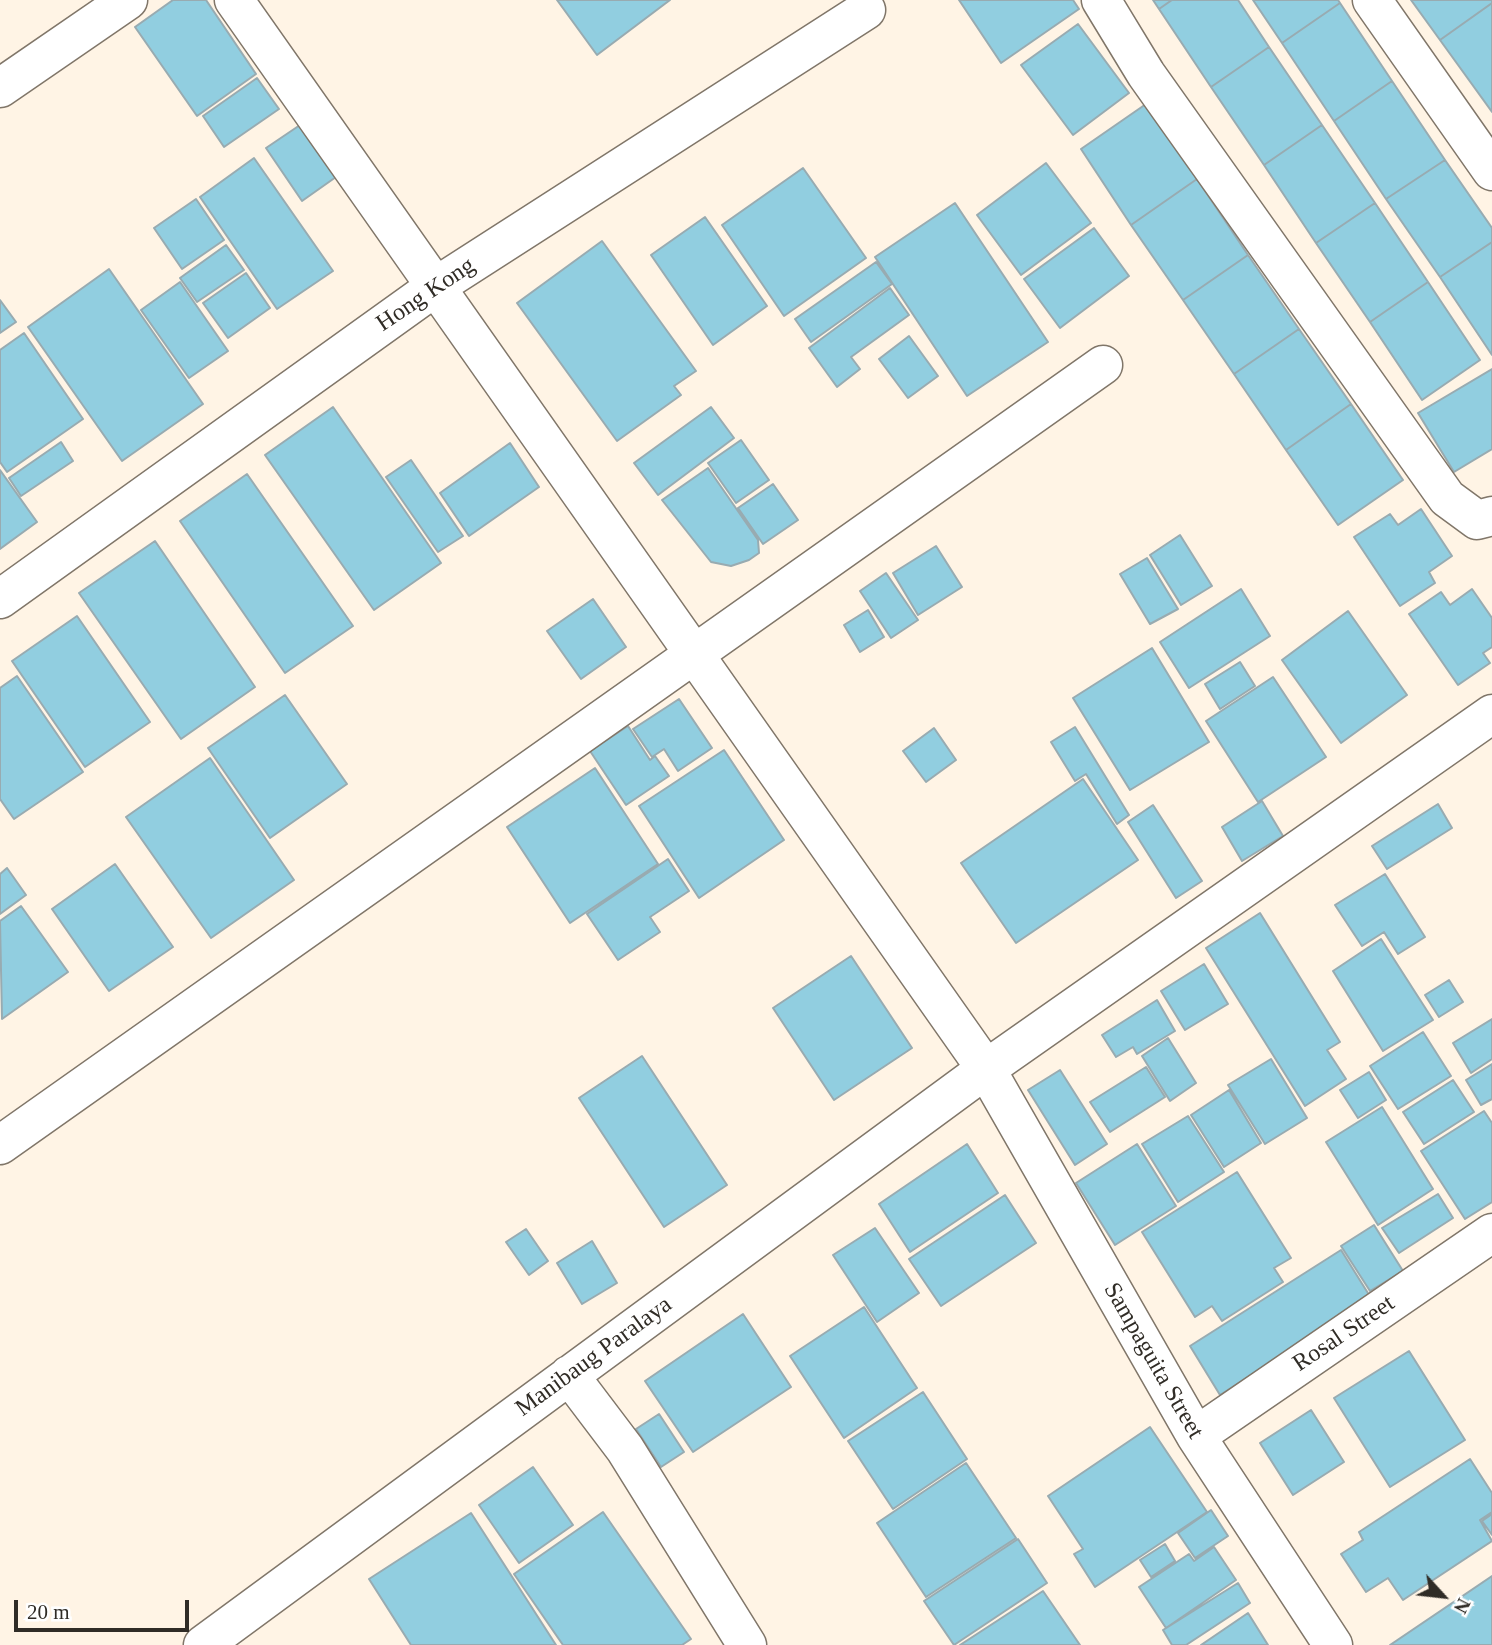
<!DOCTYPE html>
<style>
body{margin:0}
#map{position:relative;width:1492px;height:1645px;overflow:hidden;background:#fff4e5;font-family:"Times New Roman",serif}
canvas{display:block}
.north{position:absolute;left:1408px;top:1561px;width:70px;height:70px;-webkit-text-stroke:5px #fff;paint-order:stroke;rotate:117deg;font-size:19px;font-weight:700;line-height:28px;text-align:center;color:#302c26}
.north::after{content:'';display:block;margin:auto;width:24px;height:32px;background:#302c26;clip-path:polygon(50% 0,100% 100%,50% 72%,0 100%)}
.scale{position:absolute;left:14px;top:1600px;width:175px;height:32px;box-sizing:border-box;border:4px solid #302c26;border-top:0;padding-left:9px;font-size:21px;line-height:24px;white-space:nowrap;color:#302c26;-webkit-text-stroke:5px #fff;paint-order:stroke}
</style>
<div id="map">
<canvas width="1492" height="1645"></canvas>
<div class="north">N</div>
<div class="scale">20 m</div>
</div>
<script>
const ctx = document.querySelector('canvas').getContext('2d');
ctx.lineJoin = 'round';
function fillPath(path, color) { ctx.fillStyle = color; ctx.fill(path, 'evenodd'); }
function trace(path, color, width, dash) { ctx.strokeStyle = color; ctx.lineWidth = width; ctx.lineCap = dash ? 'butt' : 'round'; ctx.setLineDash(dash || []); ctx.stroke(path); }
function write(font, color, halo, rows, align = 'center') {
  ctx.font = font + ' "Times New Roman",serif'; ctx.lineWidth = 6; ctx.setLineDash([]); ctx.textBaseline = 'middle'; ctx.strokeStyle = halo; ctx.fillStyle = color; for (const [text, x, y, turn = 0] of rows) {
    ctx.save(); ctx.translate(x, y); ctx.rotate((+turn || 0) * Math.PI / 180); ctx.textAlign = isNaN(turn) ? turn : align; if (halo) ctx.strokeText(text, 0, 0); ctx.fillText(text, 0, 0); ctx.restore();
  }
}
const building = new Path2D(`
 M 173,0 L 206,0 L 256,74 L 197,116 L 135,27 Z
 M 557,0 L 670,0 L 597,55 Z
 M 959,0 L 1073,0 L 1079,9 L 1001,63 Z
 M 1153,0 L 1172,0 L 1159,9 Z
 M 1172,0 L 1238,0 L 1269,47 L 1211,87 L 1159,9 Z
 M 1253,0 L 1338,0 L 1340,3 L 1282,43 Z
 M 1411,0 L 1492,0 L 1492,3 L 1440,40 Z
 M 1340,3 L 1392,81 L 1334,121 L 1282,43 Z
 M 1492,3 L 1492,112 L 1440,40 Z
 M 1078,24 L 1129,93 L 1073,135 L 1021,65 Z
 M 1269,47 L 1322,125 L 1264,165 L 1211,87 Z
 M 257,78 L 279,109 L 224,147 L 203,116 Z
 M 1392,81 L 1445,160 L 1386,199 L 1334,121 Z
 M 1146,104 L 1197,179 L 1131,225 L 1081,149 Z
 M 300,125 L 336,177 L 302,201 L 266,148 Z
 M 1322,125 L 1375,203 L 1316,243 L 1264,165 Z
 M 254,158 L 333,271 L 277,309 L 200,197 Z
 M 1445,160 L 1492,228 L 1492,242 L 1440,277 L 1386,199 Z
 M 1046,163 L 1091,223 L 1021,275 L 977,215 Z
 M 803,168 L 866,258 L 784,316 L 722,225 Z
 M 1197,179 L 1248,255 L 1183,300 L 1131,225 Z
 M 196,199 L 224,240 L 182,269 L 154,228 Z
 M 955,203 L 1048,342 L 967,396 L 875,257 Z
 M 1375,203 L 1428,282 L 1370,322 L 1316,243 Z
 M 705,217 L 767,306 L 713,345 L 651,255 Z
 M 1094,228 L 1129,276 L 1060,328 L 1024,279 Z
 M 602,241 L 696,371 L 674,386 L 681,395 L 617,441 L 517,303 Z
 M 1492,242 L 1492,355 L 1440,277 Z
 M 226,245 L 244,270 L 197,302 L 180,278 Z
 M 1248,255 L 1299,329 L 1234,374 L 1183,300 Z
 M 876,262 L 892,284 L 811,342 L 795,319 Z
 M 109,269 L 203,404 L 122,461 L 28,327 Z
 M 246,273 L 270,308 L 228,338 L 203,303 Z
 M 180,282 L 228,351 L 189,378 L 141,310 Z
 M 1428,282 L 1480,360 L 1422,400 L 1370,322 Z
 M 890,288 L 909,315 L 851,357 L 860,369 L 837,387 L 809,348 Z
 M 0,300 L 16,322 L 0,333 Z
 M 1299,329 L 1351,404 L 1286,450 L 1234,374 Z
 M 24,333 L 83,419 L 7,472 L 0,462 L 0,350 Z
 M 909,336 L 938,376 L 908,398 L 879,359 Z
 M 1492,369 L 1492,449 L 1454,472 L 1418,413 Z
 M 1351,404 L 1403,480 L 1338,525 L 1286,450 Z
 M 333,407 L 441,563 L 374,610 L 265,455 Z
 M 711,407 L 734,438 L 658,495 L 634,463 Z
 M 741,440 L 769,480 L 736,503 L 708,463 Z
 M 61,442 L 73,461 L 21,496 L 9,478 Z
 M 510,443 L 539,487 L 469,536 L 440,493 Z
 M 411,460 L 463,536 L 438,552 L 386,477 Z
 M 708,468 L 758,540 L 759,553 L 749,560 L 731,566 L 711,562 L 662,500 Z
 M 0,470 L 37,522 L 0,549 Z
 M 247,474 L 353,626 L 285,673 L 180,521 Z
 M 773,484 L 798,520 L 763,544 L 738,508 Z
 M 1421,509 L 1452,556 L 1429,572 L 1435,583 L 1400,606 L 1354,537 L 1390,514 L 1398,525 Z
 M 1180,535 L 1212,586 L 1181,605 L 1150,555 Z
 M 155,541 L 255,687 L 181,739 L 79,593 Z
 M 936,546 L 962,587 L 918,615 L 893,573 Z
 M 1147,558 L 1178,609 L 1150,624 L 1120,574 Z
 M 886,573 L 918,620 L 891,638 L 860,591 Z
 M 1241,589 L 1270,636 L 1189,688 L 1160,642 Z
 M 1472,589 L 1492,618 L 1492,647 L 1483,653 L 1490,663 L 1458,685 L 1409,614 L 1441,592 L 1450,605 Z
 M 593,599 L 626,647 L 581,679 L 547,631 Z
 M 868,610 L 884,637 L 860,652 L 844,625 Z
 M 1348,611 L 1407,695 L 1341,743 L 1282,660 Z
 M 77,616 L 150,722 L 85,767 L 12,661 Z
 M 1152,648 L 1209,742 L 1130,790 L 1073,698 Z
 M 1240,662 L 1255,686 L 1220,709 L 1205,684 Z
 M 17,676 L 83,772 L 14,819 L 0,799 L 0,688 Z
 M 1273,677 L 1326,757 L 1258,802 L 1206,721 Z
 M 285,695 L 347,784 L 270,838 L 208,748 Z
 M 679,699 L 712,748 L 678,771 L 664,749 L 652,757 L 633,729 Z
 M 628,726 L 650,760 L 655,756 L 669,776 L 626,805 L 590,751 Z
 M 1075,727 L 1129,815 L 1117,824 L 1086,774 L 1075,781 L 1051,742 Z
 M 934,728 L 956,760 L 926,782 L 903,751 Z
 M 724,750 L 784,840 L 699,898 L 639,806 Z
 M 210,758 L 294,880 L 211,938 L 126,817 Z
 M 595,768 L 658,864 L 570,923 L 507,827 Z
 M 1083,779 L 1138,860 L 1016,943 L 961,863 Z
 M 1262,801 L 1283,836 L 1242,861 L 1222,827 Z
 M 1438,804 L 1452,828 L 1387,869 L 1372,846 Z
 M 1153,805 L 1202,881 L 1176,898 L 1128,822 Z
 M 668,859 L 689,891 L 650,917 L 660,932 L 618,960 L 587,914 Z
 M 115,864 L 173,947 L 109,991 L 52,909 Z
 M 7,868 L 26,895 L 0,914 L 0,874 Z
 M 1385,874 L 1425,937 L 1398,954 L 1384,932 L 1362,946 L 1335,905 Z
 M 21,906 L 68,972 L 2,1019 L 0,921 Z
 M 1260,913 L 1340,1042 L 1327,1050 L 1346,1079 L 1305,1106 L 1206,948 Z
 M 1381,939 L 1433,1020 L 1383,1051 L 1333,971 Z
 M 851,956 L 912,1048 L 834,1100 L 773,1008 Z
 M 1204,964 L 1228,1004 L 1185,1030 L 1161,991 Z
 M 1449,980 L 1463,1002 L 1439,1017 L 1425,995 Z
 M 1157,1000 L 1175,1031 L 1137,1054 L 1133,1047 L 1116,1057 L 1102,1035 Z
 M 1492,1019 L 1492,1059 L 1471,1073 L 1453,1043 Z
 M 1423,1032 L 1451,1076 L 1398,1109 L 1370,1066 Z
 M 1168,1038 L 1196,1083 L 1170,1101 L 1142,1056 Z
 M 642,1056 L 727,1185 L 664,1227 L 579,1098 Z
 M 1271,1059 L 1307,1118 L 1265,1144 L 1228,1085 Z
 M 1492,1064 L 1492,1099 L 1481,1105 L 1466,1080 Z
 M 1146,1067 L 1165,1097 L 1110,1132 L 1090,1102 Z
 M 1060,1070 L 1107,1144 L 1075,1165 L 1028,1090 Z
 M 1369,1072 L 1386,1100 L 1358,1118 L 1340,1090 Z
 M 1453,1080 L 1474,1112 L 1424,1144 L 1403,1112 Z
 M 1229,1090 L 1261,1143 L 1224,1167 L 1191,1115 Z
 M 1382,1107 L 1433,1189 L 1378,1225 L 1326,1142 Z
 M 1484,1111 L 1492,1123 L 1492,1202 L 1465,1219 L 1421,1151 Z
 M 1188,1116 L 1224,1172 L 1178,1202 L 1142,1144 Z
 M 967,1144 L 998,1193 L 910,1252 L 879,1204 Z
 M 1137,1144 L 1176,1206 L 1115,1245 L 1076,1183 Z
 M 1237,1172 L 1291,1258 L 1274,1268 L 1283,1282 L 1222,1321 L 1212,1306 L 1195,1317 L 1142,1232 Z
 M 1438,1194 L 1453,1218 L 1399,1253 L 1382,1228 Z
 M 1005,1195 L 1036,1243 L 941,1306 L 909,1259 Z
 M 1374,1225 L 1403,1271 L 1370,1291 L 1341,1246 Z
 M 875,1228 L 919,1293 L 877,1322 L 833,1255 Z
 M 526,1229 L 548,1261 L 529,1275 L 506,1242 Z
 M 592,1241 L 617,1283 L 582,1304 L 557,1263 Z
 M 1341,1250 L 1371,1298 L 1220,1395 L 1190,1346 Z
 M 864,1307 L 917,1388 L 844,1438 L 790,1356 Z
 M 743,1314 L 791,1387 L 693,1452 L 645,1381 Z
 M 1409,1351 L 1465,1440 L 1390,1487 L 1334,1398 Z
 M 923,1392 L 967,1459 L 893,1509 L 848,1441 Z
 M 1311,1410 L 1344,1462 L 1293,1495 L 1260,1443 Z
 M 659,1414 L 684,1452 L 661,1467 L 636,1429 Z
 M 1150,1427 L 1207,1512 L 1095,1587 L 1074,1554 L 1083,1549 L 1048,1496 Z
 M 1470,1459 L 1492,1493 L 1492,1512 L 1480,1520 L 1492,1541 L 1403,1600 L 1388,1578 L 1366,1592 L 1341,1554 L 1363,1540 L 1359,1532 Z
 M 966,1463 L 1016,1538 L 926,1597 L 877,1523 Z
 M 533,1467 L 573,1525 L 519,1563 L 479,1505 Z
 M 1211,1510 L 1228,1536 L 1195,1558 L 1178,1533 Z
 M 603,1512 L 691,1639 L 682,1645 L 563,1645 L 514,1574 Z
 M 471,1513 L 556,1645 L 411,1645 L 369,1579 Z
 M 1492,1514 L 1492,1535 L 1482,1521 Z
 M 1018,1539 L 1047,1583 L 954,1645 L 924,1601 Z
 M 1165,1544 L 1175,1561 L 1151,1577 L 1140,1560 Z
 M 1214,1547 L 1236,1580 L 1166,1628 L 1139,1587 L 1189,1554 L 1194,1561 Z
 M 1492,1576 L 1492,1645 L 1390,1645 Z
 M 1238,1583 L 1250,1603 L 1186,1645 L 1172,1645 L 1163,1630 Z
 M 1043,1591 L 1080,1645 L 960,1645 Z
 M 1248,1613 L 1268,1645 L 1201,1645 Z`);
fillPath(building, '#91cee0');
trace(building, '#98abb1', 2);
const minor = new Path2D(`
 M 234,0 L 986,1069 L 1196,1436 L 1333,1645
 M 1101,0 L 1146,74 L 1447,498 L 1477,520 L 1492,516
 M 1372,0 L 1492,171
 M 0,88 L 128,0
 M 0,599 L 435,287 L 866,10
 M 0,1145 L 1103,365
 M 569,1375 L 625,1449 L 747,1645
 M 1196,1436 L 1492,1233
 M 203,1645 L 986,1069 L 1492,714`);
trace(minor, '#807669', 41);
trace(minor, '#fff', 38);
write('24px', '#302c26', '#fff', [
 ["Hong Kong",426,295,-34],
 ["Rosal Street",1344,1334,-34],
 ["Manibaug Paralaya",594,1357,-36],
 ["Sampaguita Street",1153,1361,60]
]);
</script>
